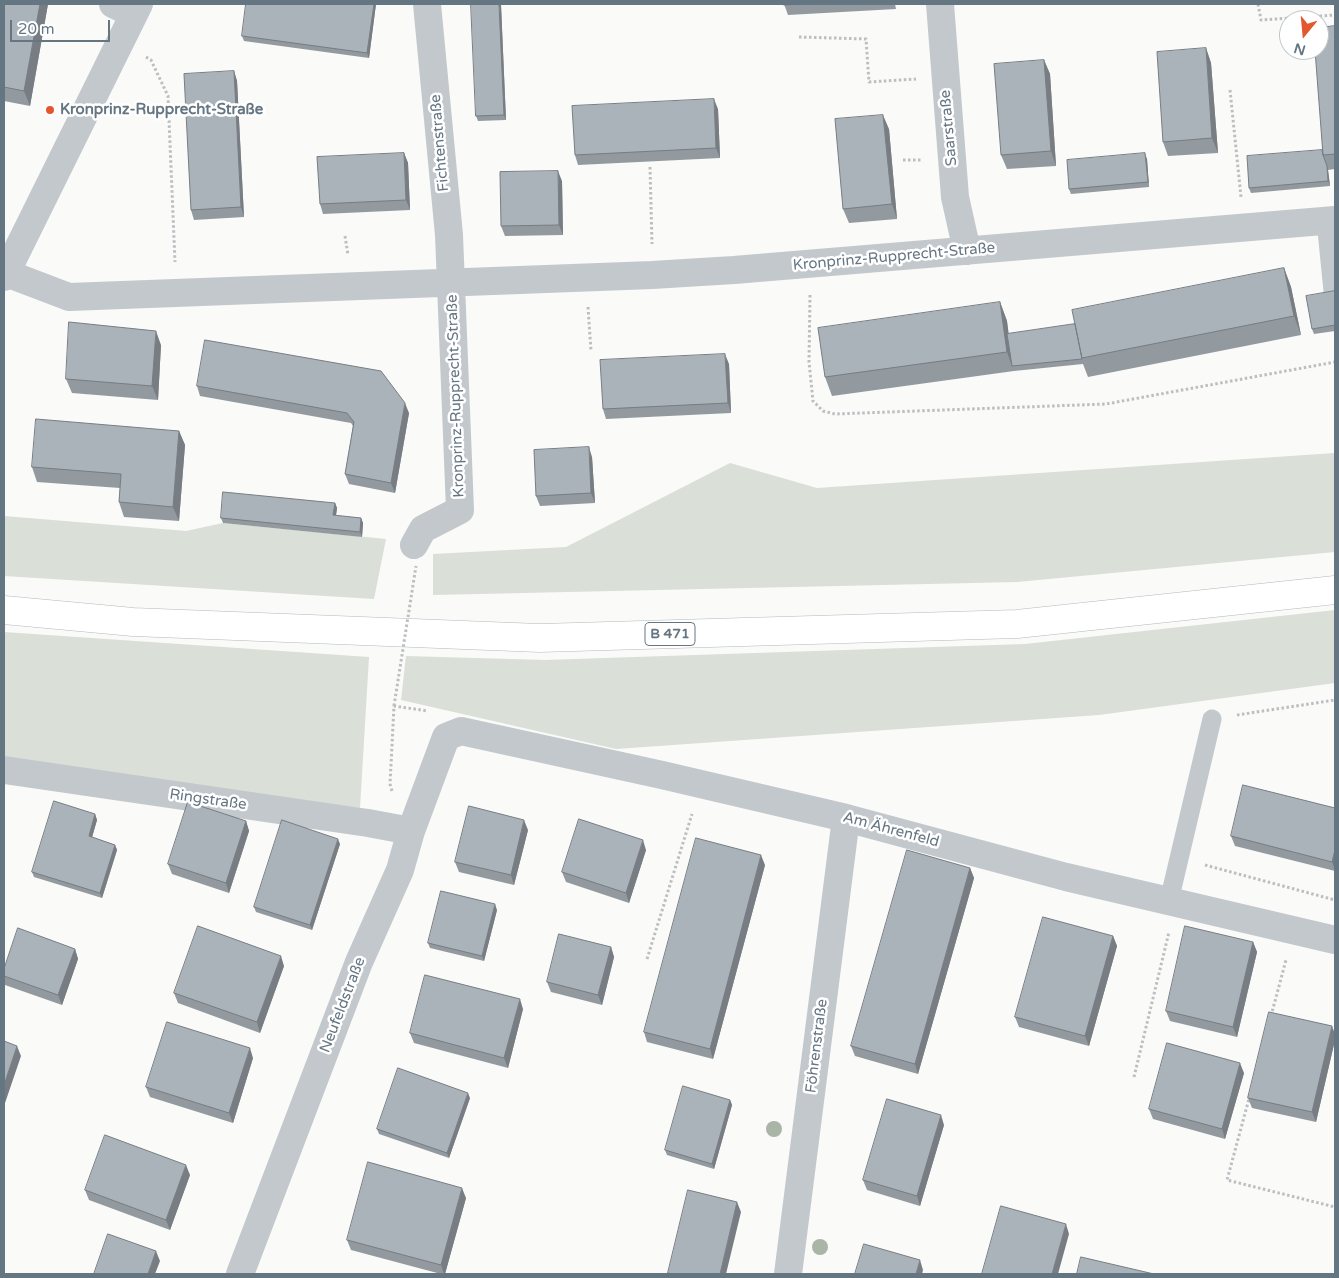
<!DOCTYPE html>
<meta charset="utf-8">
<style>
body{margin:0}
#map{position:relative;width:1339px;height:1278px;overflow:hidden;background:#fafaf8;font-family:"Varela Round",sans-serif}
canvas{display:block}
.frame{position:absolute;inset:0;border:5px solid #657683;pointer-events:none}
.north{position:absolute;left:1279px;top:10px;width:50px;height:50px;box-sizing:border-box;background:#fff;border:1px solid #c1c8cd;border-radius:50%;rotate:197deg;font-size:14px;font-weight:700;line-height:20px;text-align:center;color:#657683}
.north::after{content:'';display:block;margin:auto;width:18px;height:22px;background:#e4572e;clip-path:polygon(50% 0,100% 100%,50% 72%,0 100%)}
.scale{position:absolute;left:10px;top:20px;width:100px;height:22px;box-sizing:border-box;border:2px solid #657683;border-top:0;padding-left:6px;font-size:15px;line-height:18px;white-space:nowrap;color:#657683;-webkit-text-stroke:4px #fff;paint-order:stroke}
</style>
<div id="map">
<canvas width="1339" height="1278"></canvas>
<div class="frame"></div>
<div class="north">N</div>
<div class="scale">20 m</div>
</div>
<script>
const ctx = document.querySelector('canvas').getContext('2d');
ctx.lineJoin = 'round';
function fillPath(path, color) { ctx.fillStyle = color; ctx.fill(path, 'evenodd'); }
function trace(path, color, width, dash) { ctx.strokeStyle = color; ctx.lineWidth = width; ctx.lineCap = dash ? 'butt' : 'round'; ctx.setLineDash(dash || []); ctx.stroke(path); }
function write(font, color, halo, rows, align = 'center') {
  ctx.font = font + ' "Varela Round",sans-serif'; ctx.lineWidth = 5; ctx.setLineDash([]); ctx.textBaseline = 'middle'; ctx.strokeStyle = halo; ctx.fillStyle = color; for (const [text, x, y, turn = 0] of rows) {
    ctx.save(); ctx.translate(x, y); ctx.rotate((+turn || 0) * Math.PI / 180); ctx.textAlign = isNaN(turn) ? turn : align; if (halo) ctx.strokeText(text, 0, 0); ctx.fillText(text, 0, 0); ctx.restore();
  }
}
fillPath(new Path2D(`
 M 1335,453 L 1335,552 L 1017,582 L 433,595 L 433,554 L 566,547 L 730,463 L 817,488 Z
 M 4,516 L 186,531 L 223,523 L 386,539 L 374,599 L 4,576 Z
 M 1335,610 L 1335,683 L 1099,715 L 616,749 L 401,700 L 406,656 L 545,660 L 1025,644 Z
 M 4,632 L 369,657 L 360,808 L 4,764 Z`), '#dadfd7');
const highway = new Path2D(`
 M 4,610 L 133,622 L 540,638 L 1017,624 L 1335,590`);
trace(highway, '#b4b9bd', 29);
trace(new Path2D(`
 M 1258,4 L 1261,20 L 1335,15
 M 799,37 L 866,39 L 869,82 L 916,79
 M 146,57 L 151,60 L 168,96 L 175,262
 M 1230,90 L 1241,197
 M 903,160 L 922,160
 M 650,167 L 652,244
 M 345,236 L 348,255
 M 810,295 L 809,362 L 813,401 L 823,411 L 835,414 L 1106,404 L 1335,362
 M 588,307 L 591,351
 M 1237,715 L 1335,700
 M 392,791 L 390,784 L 394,706 L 428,711
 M 1205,865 L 1335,900
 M 647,959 L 692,814
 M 1271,1016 L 1286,960
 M 1134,1077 L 1169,932
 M 1250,1095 L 1227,1180 L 1335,1207`), '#bbbfc2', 3, [2.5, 2.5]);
trace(new Path2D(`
 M 1326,221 L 1333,291
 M 1169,901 L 1212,719`), '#c3c8cc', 19);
trace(new Path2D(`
 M 113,4 L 134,14
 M 940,4 L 955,197 L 967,251
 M 6,273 L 69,297 L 652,275 L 734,270 L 1335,220
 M 4,277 L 139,4
 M 414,545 L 423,529 L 460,510 L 449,235 L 427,4
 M 4,770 L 368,823 L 411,831
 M 240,1274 L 359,962 L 400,870 L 411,831 L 446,737 L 461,731 L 662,775 L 846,818 L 1066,877 L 1335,940
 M 788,1274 L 846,818`), '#c3c8cc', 28);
trace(highway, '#fff', 28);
trace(new Path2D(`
 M 394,706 L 416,566`), '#bbbfc2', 3, [2.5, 2.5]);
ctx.fillStyle = '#aab4a7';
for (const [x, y] of [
 [774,1129],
 [820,1247]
]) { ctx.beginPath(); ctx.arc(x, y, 8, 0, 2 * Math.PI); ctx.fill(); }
fillPath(new Path2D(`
 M 4,4 L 48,4 L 30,106 L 4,101 Z
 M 376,4 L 369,58 L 244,41 L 242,36 Z
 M 784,4 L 895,4 L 896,9 L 788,15 Z
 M 501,5 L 506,120 L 478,121 L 476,116 Z
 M 1335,26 L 1335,169 L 1328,170 L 1330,186 L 1251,193 L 1249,188 L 1322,150 Z
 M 1206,48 L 1211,63 L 1218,153 L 1168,156 L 1163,142 Z
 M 1044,60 L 1050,74 L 1056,166 L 1007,169 L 1001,155 Z
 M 234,71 L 237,81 L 244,217 L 194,220 L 191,210 Z
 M 718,109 L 720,158 L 578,165 L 575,155 Z
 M 889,129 L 897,219 L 849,223 L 843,209 Z
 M 404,153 L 408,163 L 410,210 L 323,214 L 320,204 Z
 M 1147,159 L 1149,187 L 1071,194 L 1069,189 Z
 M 562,181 L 563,235 L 505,236 L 501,226 Z
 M 1284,268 L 1291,287 L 1301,335 L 1088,377 L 1083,364 L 1014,371 L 832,396 L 825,377 L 1000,302 L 1007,321 L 1008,334 L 1075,324 Z
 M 1335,291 L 1335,331 L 1314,334 L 1312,329 Z
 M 161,345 L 158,400 L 72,393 L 66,379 Z
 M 729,364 L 731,413 L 606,419 L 603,409 Z
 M 197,386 L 409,413 L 395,493 L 349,484 L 345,474 L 353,426 L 351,423 L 200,396 Z
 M 179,431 L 185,445 L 179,521 L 124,517 L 119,502 L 120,488 L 37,482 L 32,467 Z
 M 592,457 L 595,503 L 540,506 L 536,496 Z
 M 335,503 L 337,508 L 336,516 L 361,518 L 363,523 L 362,537 L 223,523 L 221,518 Z
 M 1335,808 L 1335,871 L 1235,846 L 1231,836 Z
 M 95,814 L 97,820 L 92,837 L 115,845 L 117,850 L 102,898 L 34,877 L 32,872 Z
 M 246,821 L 249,831 L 229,893 L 172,874 L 168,864 Z
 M 528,830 L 514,885 L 459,872 L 455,862 Z
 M 340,844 L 312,930 L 256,912 L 254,907 Z
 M 646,850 L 629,903 L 566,882 L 562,872 Z
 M 765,865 L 713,1059 L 647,1042 L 644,1032 Z
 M 970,868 L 974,878 L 918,1074 L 855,1056 L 851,1046 Z
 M 497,910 L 484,961 L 430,948 L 428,943 Z
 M 1113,936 L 1117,946 L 1089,1046 L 1019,1027 L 1015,1017 Z
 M 1253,942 L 1257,952 L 1237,1037 L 1170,1021 L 1166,1011 Z
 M 611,947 L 614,957 L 602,1005 L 551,992 L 547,982 Z
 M 75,949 L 78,959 L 62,1005 L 5,985 L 4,981 L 4,969 Z
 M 284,966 L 260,1033 L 178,1003 L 174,993 Z
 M 523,1009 L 508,1068 L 414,1043 L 410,1033 Z
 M 1335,1034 L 1335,1040 L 1316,1122 L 1252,1108 L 1248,1098 Z
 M 253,1058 L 233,1123 L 150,1097 L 146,1087 Z
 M 1244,1073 L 1225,1139 L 1153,1119 L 1149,1109 Z
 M 470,1098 L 449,1158 L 379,1134 L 377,1129 Z
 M 730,1100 L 732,1105 L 714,1169 L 667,1155 L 665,1150 Z
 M 944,1125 L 920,1206 L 867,1190 L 863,1180 Z
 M 190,1175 L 170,1230 L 89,1200 L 85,1190 Z
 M 466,1198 L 445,1274 L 441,1274 L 351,1250 L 347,1240 Z`), '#929a9f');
fillPath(new Path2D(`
 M 40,4 L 48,4 L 30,106 L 24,91 Z
 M 374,4 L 376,4 L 369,58 L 367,53 Z
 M 499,4 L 500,4 L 501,5 L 506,120 L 504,115 Z
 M 1206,48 L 1211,63 L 1218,153 L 1212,138 Z
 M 1044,60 L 1050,74 L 1056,166 L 1051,151 Z
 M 234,71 L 237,81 L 244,217 L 241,207 Z
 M 714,99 L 718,109 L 720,158 L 716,148 Z
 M 883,115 L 889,129 L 897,219 L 892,204 Z
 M 404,153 L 408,163 L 410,210 L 406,200 Z
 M 1145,153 L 1147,159 L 1149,187 L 1148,182 Z
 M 1327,166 L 1328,170 L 1330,186 L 1328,181 Z
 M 558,171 L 562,181 L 563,235 L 559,225 Z
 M 1284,268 L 1291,287 L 1301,335 L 1294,316 Z
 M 1000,302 L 1007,321 L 1013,366 L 1012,366 L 1007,352 Z
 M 156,331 L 161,345 L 158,400 L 152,386 Z
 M 725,354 L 729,364 L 731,413 L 728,403 Z
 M 405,403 L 409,413 L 395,493 L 391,483 Z
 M 179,431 L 185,445 L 179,521 L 173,507 Z
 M 589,447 L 592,457 L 595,503 L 591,493 Z
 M 335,503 L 337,508 L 335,521 L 333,515 Z
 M 361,518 L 363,523 L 362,537 L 360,532 Z
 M 95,814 L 97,820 L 91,841 L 89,836 Z
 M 524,820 L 528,830 L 514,885 L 511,875 Z
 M 246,821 L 249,831 L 229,893 L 226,883 Z
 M 338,839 L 340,844 L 312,930 L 310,925 Z
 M 643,840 L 646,850 L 629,903 L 626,893 Z
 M 115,845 L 117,850 L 102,898 L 100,893 Z
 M 1335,850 L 1335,869 L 1332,862 Z
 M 761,855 L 765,865 L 713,1059 L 710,1049 Z
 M 970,868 L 974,878 L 918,1074 L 915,1064 Z
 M 495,904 L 497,910 L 484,961 L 482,956 Z
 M 1113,936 L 1117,946 L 1089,1046 L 1085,1036 Z
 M 1253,942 L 1257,952 L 1237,1037 L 1233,1027 Z
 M 611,947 L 614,957 L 602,1005 L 598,995 Z
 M 75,949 L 78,959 L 62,1005 L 58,995 Z
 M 281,956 L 284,966 L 260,1033 L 257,1022 Z
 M 520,999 L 523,1009 L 508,1068 L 504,1058 Z
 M 1332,1026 L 1335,1034 L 1335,1040 L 1316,1122 L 1312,1112 Z
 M 17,1046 L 21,1056 L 4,1106 L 4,1085 Z
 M 250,1048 L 253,1058 L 233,1123 L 229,1113 Z
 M 1240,1063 L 1244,1073 L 1225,1139 L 1222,1129 Z
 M 468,1093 L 470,1098 L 449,1158 L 447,1153 Z
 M 730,1100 L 732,1105 L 714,1169 L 712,1164 Z
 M 941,1115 L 944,1125 L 920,1206 L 917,1196 Z
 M 186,1165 L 190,1175 L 170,1230 L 166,1220 Z
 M 462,1188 L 466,1198 L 445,1274 L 444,1274 L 441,1265 Z
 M 737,1202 L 741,1212 L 726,1274 L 720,1274 Z
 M 1066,1224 L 1069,1234 L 1058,1274 L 1052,1274 Z
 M 156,1251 L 160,1261 L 155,1274 L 148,1274 Z
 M 920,1260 L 923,1270 L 922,1274 L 916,1274 Z`), '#777d82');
const building = new Path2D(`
 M 4,4 L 40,4 L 24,91 L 4,87 Z
 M 246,4 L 374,4 L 367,53 L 242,36 Z
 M 471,4 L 499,4 L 504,115 L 476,116 Z
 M 784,4 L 805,4 L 784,5 Z
 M 1335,26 L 1335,154 L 1323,155 L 1315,50 L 1319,50 L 1319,28 Z
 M 1206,48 L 1212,138 L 1163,142 L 1157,52 Z
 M 1044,60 L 1051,151 L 1001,155 L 994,64 Z
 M 234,71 L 241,207 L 191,210 L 184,74 Z
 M 714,99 L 716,148 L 575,155 L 572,106 Z
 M 883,115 L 892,204 L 843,209 L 835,119 Z
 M 1322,150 L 1323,155 L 1327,166 L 1328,181 L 1249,188 L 1247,156 Z
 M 404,153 L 406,200 L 320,204 L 317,157 Z
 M 1145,153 L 1148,182 L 1069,189 L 1067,160 Z
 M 558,171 L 559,225 L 501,226 L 500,172 Z
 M 1284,268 L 1294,316 L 1082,358 L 1072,310 Z
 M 1335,291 L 1335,325 L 1312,329 L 1306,296 Z
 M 1000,302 L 1007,352 L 825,377 L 818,328 Z
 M 69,322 L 156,331 L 152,386 L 66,379 Z
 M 1075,324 L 1082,359 L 1012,366 L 1007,334 Z
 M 205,340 L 381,371 L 405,403 L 391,483 L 345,474 L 354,422 L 347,413 L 197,386 Z
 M 725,354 L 728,403 L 603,409 L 600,360 Z
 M 36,419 L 179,431 L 173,507 L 119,502 L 121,474 L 32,467 Z
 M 589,447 L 591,493 L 536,496 L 534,450 Z
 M 223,492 L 335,503 L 333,515 L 361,518 L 360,532 L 221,518 Z
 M 1243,785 L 1335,808 L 1335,850 L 1332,862 L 1231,836 Z
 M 54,801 L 95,814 L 89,836 L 115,845 L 100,893 L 32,872 Z
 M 188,802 L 246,821 L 226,883 L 168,864 Z
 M 469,806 L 524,820 L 511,875 L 455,862 Z
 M 579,819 L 643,840 L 626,893 L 562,872 Z
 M 282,820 L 338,839 L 310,925 L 254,907 Z
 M 696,838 L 761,855 L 710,1049 L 644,1032 Z
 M 907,850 L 970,868 L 915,1064 L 851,1046 Z
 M 441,891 L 495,904 L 482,956 L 428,943 Z
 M 1043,917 L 1113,936 L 1085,1036 L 1015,1017 Z
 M 198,926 L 281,956 L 257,1022 L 174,993 Z
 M 1185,926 L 1253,942 L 1233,1027 L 1166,1011 Z
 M 18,928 L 75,949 L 58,995 L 4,976 L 4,969 Z
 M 559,934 L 611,947 L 598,995 L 547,982 Z
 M 425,975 L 520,999 L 504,1058 L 410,1033 Z
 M 1269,1012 L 1332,1026 L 1312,1112 L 1248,1098 Z
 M 167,1022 L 250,1048 L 229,1113 L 146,1087 Z
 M 4,1041 L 17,1046 L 4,1085 Z
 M 1167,1043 L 1240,1063 L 1222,1129 L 1149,1109 Z
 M 398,1068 L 468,1093 L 447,1153 L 377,1129 Z
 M 683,1086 L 730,1100 L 712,1164 L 665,1150 Z
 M 887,1099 L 941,1115 L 917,1196 L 863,1180 Z
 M 105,1135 L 186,1165 L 166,1220 L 85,1190 Z
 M 368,1162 L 462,1188 L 441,1265 L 347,1240 Z
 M 688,1190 L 737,1202 L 720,1274 L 672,1274 L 668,1273 Z
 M 1001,1206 L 1066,1224 L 1052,1274 L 982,1274 Z
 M 108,1234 L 156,1251 L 148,1274 L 94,1274 Z
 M 864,1244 L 920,1260 L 916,1274 L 855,1274 Z
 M 1081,1257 L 1154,1274 L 1077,1274 Z`);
fillPath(building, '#aab3b9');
trace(building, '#777d82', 1);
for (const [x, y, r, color] of [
 [50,110,5,"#e4572e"]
]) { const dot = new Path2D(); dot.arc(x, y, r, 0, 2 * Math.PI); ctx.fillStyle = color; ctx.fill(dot); trace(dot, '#fff', 2); }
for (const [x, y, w] of [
 [670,634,50]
]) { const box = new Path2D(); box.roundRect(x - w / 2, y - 11.5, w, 23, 4); ctx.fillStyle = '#fff'; ctx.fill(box); trace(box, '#657683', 1); }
write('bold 14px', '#657683', null, [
 ["B 471",670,634]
]);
write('bold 15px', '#657683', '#fff', [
 ["Kronprinz-Rupprecht-Straße",60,110]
], 'left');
write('15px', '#657683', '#fff', [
 ["Saarstraße",949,128,-95],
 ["Fichtenstraße",440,143,-95],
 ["Kronprinz-Rupprecht-Straße",894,257,-5],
 ["Kronprinz-Rupprecht-Straße",456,396,-92],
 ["Ringstraße",208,800,8],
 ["Am Ährenfeld",891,830,15],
 ["Neufeldstraße",343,1005,-69],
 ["Föhrenstraße",817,1046,-83]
]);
</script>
